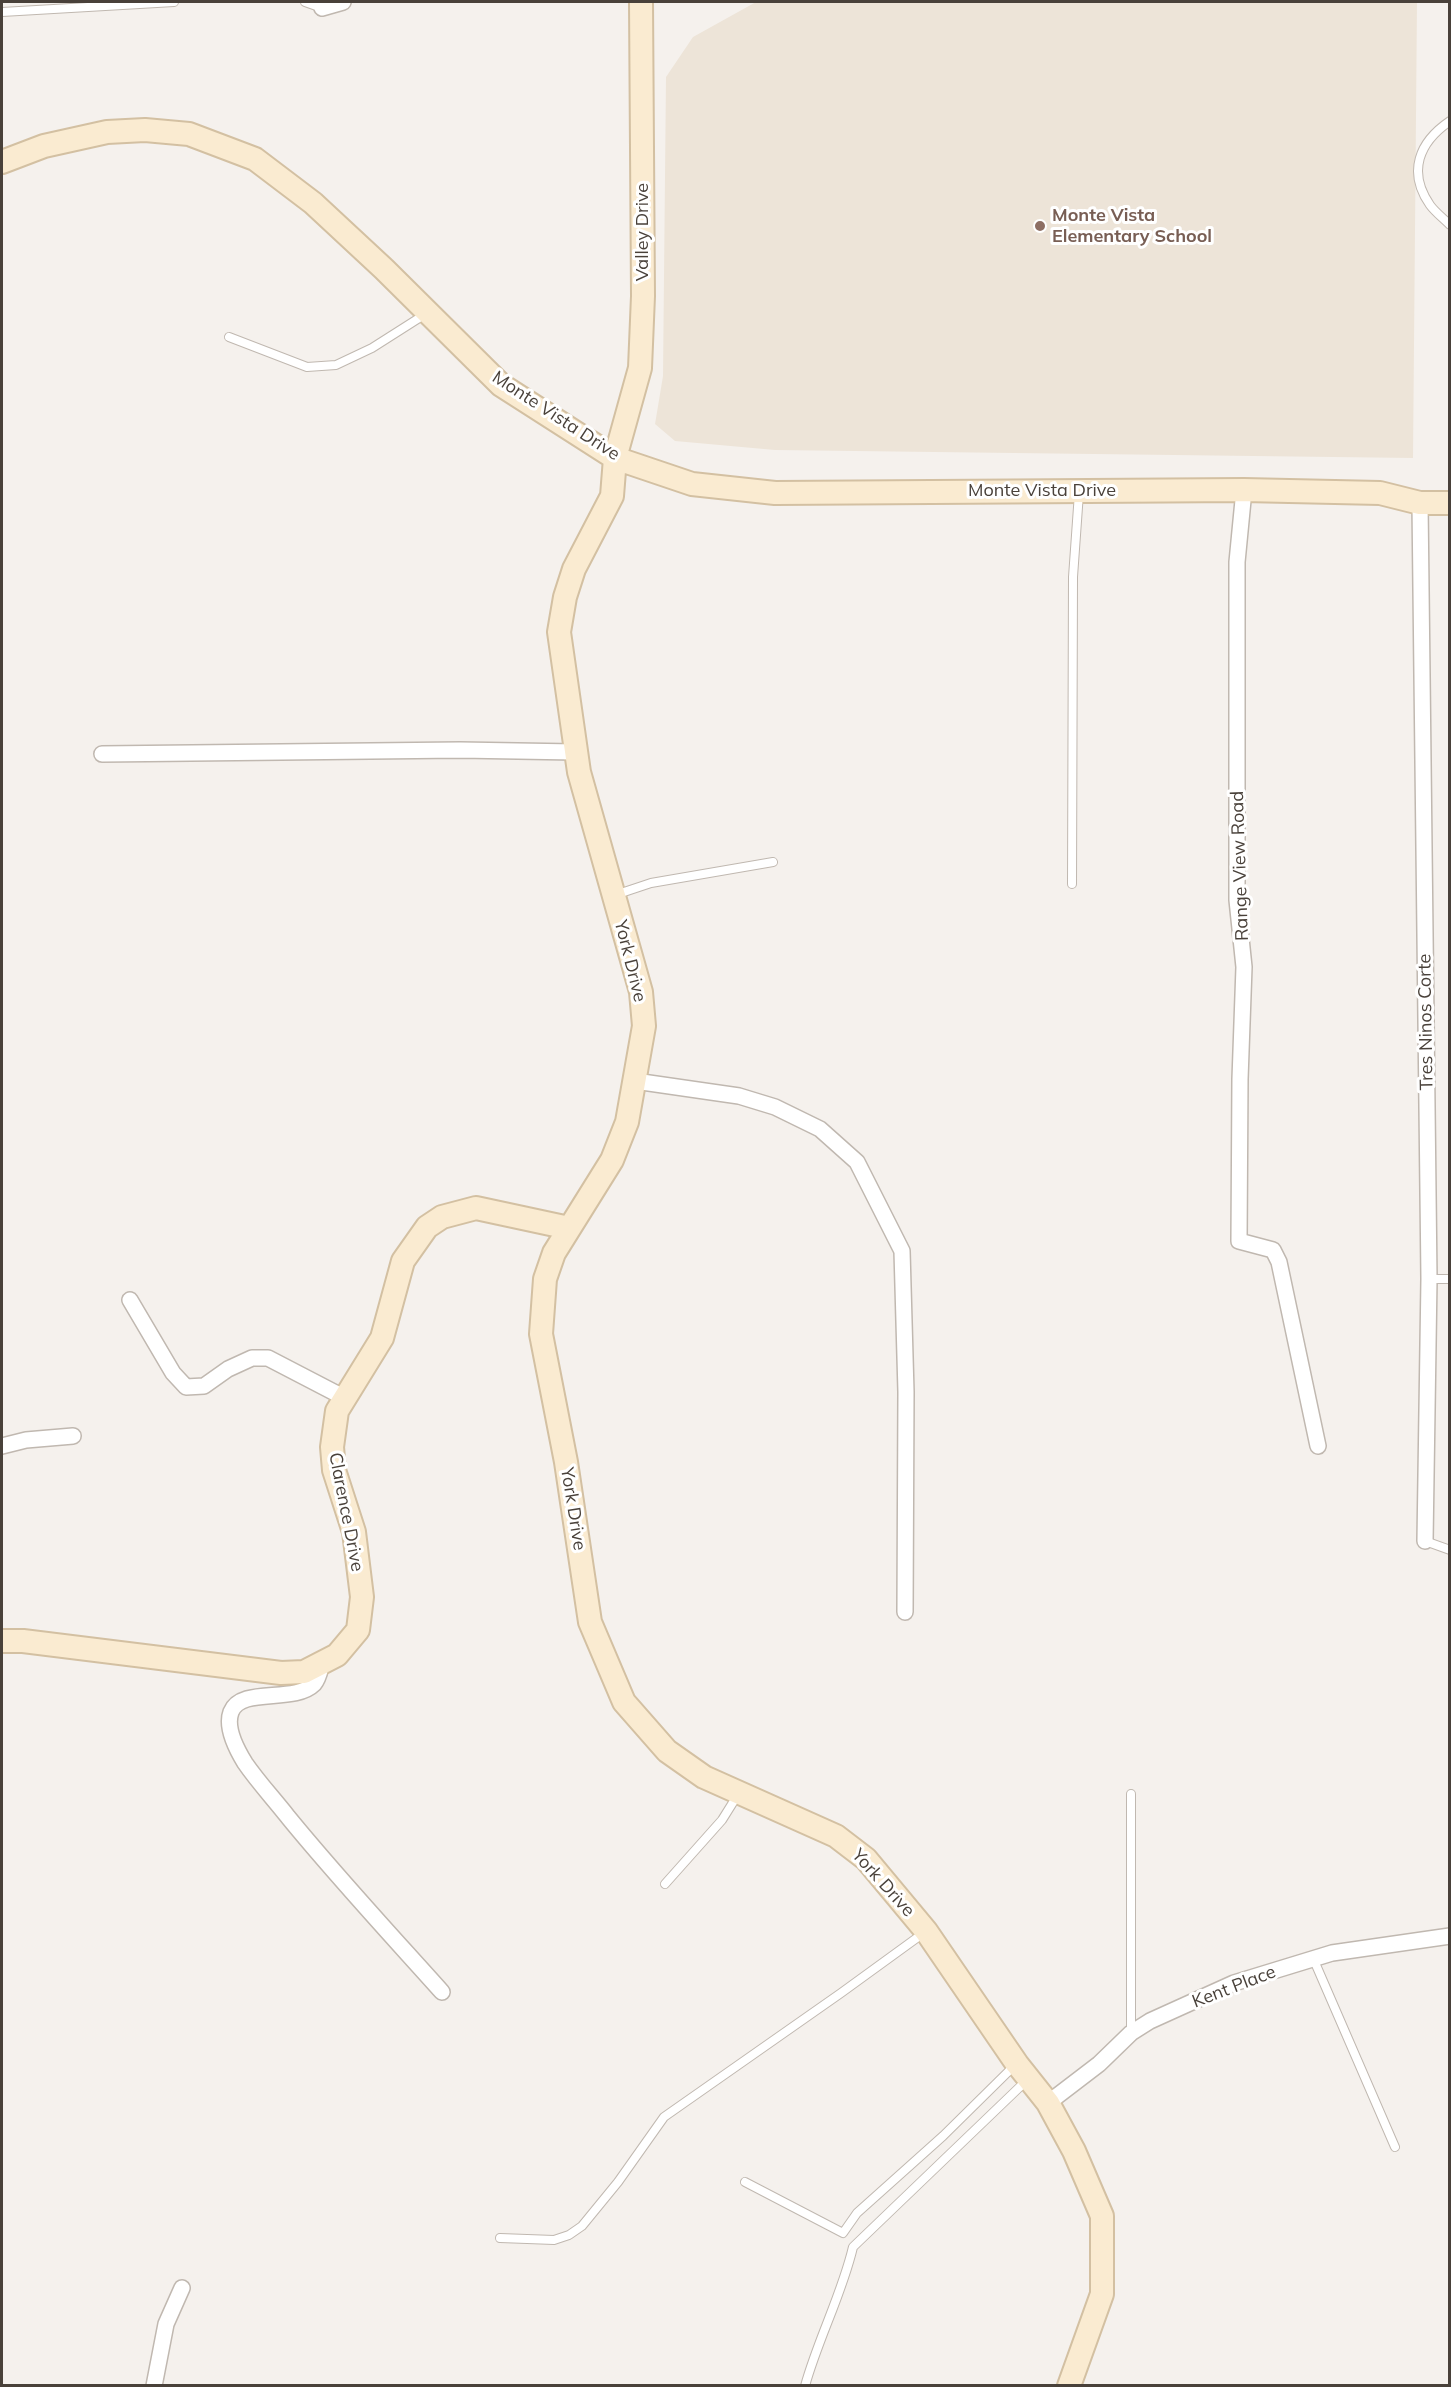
<!DOCTYPE html>
<style>
body{margin:0}
#map{position:relative;width:1451px;height:2387px;overflow:hidden;background:#f5f1ed;font-family:Mulish,sans-serif}
canvas{display:block}
.frame{position:absolute;inset:0;border:3px solid #49413a;pointer-events:none}
</style>
<div id="map">
<canvas width="1451" height="2387"></canvas>
<div class="frame"></div>
</div>
<script>
const ctx = document.querySelector('canvas').getContext('2d');
ctx.lineJoin = 'round';
function fillPath(path, color) { ctx.fillStyle = color; ctx.fill(path, 'evenodd'); }
function trace(path, color, width, dash) { ctx.strokeStyle = color; ctx.lineWidth = width; ctx.lineCap = dash ? 'butt' : 'round'; ctx.setLineDash(dash || []); ctx.stroke(path); }
function write(font, color, halo, rows, align = 'center') {
  ctx.font = font + ' Mulish,sans-serif'; ctx.lineWidth = 6; ctx.setLineDash([]); ctx.textBaseline = 'middle'; ctx.strokeStyle = halo; ctx.fillStyle = color; for (const [text, x, y, turn = 0] of rows) {
    ctx.save(); ctx.translate(x, y); ctx.rotate((+turn || 0) * Math.PI / 180); ctx.textAlign = isNaN(turn) ? turn : align; if (halo) ctx.strokeText(text, 0, 0); ctx.fillText(text, 0, 0); ctx.restore();
  }
}
fillPath(new Path2D(`
 M 756,2 L 1417,2 L 1413,458 L 775,450 L 675,441 L 655,424 L 663,376 L 666,77 L 693,37 Z`), '#ede4d8');
const lane = new Path2D(`
 M 305,2 L 322,8
 M 2,12 L 174,2
 M 1450,121 C 1419,142 1407,172 1430,205 C 1435,212 1443,218 1450,225
 M 229,337 L 307,367 L 336,365 L 372,348 L 427,313
 M 1072,884 L 1073,577 L 1079,493
 M 615,895 L 651,883 L 773,862
 M 1429,1279 L 1450,1279
 M 1425,1541 L 1450,1550
 M 1131,1794 L 1131,2033
 M 665,1884 L 722,1820 L 737,1796
 M 1313,1958 L 1395,2147
 M 745,2182 L 843,2233 L 857,2213 L 943,2136 L 1014,2066
 M 500,2238 L 554,2240 L 569,2235 L 582,2226 L 618,2182 L 664,2117 L 841,1993 L 925,1932
 M 805,2386 C 818,2339 842,2294 853,2247 L 1027,2080`);
const street = new Path2D(`
 M 323,2 L 322,8 L 343,2
 M 1244,490 L 1237,562 L 1237,900 L 1244,967 L 1240,1079 L 1239,1241 L 1273,1250 L 1279,1262 L 1318,1446
 M 1420,503 L 1429,1279 L 1425,1541
 M 102,754 L 460,750 L 575,752
 M 635,1081 L 739,1096 L 775,1107 L 820,1129 L 857,1162 L 902,1251 L 906,1392 L 905,1612
 M 130,1300 L 173,1373 L 186,1387 L 204,1386 L 228,1369 L 252,1358 L 268,1358 L 345,1398
 M 2,1446 L 26,1440 L 73,1436
 M 322,1663 C 320,1670 319,1678 314,1684 C 294,1704 241,1686 231,1712 C 225,1728 237,1750 245,1763 C 258,1782 274,1799 288,1817 C 337,1877 390,1934 442,1992
 M 1048,2103 L 1099,2064 L 1131,2033 L 1150,2021 L 1234,1983 L 1332,1953 L 1450,1936
 M 154,2386 L 166,2324 L 182,2288`);
const secondary = new Path2D(`
 M 641,2 L 643,296 L 640,368 L 615,458 L 612,496 L 574,569 L 565,597 L 559,632 L 579,772 L 641,992 L 644,1026 L 627,1122 L 612,1160 L 554,1253 L 545,1279 L 541,1334 L 566,1462 L 590,1622 L 624,1702 L 667,1751 L 704,1777 L 836,1836 L 866,1859 L 926,1931 L 1017,2064 L 1048,2103 L 1074,2151 L 1102,2216 L 1102,2294 L 1069,2386
 M 2,162 L 44,146 L 107,132 L 145,130 L 189,134 L 255,159 L 313,203 L 384,269 L 501,385 L 615,458 L 692,484 L 775,493 L 1244,490 L 1380,493 L 1420,503 L 1450,503
 M 2,1641 L 23,1641 L 281,1673 L 304,1672 L 337,1655 L 358,1630 L 362,1597 L 354,1532 L 334,1470 L 332,1447 L 337,1411 L 382,1338 L 403,1261 L 427,1227 L 442,1217 L 476,1208 L 569,1228`);
trace(lane, '#c0b8b0', 10);
trace(street, '#c0b8b0', 18);
trace(secondary, '#d3c0a2', 26);
trace(lane, '#fff', 8);
trace(street, '#fff', 15);
trace(secondary, '#faebd1', 22);
for (const [x, y, r, color] of [
 [1040,226,6,"#8d6e63"]
]) { const dot = new Path2D(); dot.arc(x, y, r, 0, 2 * Math.PI); ctx.fillStyle = color; ctx.fill(dot); trace(dot, '#fff', 2); }
write('bold 18px', '#785e54', '#fff', [
 ["Monte Vista",1052,216],
 ["Elementary School",1052,237]
], 'left');
write('18px', '#49413a', '#fff', [
 ["Valley Drive",643,232,-90],
 ["Monte Vista Drive",556,416,33],
 ["Monte Vista Drive",1042,491],
 ["Range View Road",1240,866,-92],
 ["York Drive",630,961,76],
 ["Tres Ninos Corte",1426,1022,-91],
 ["York Drive",573,1509,81],
 ["Clarence Drive",346,1512,79],
 ["York Drive",883,1883,48],
 ["Kent Place",1234,1987,-21]
]);
</script>
